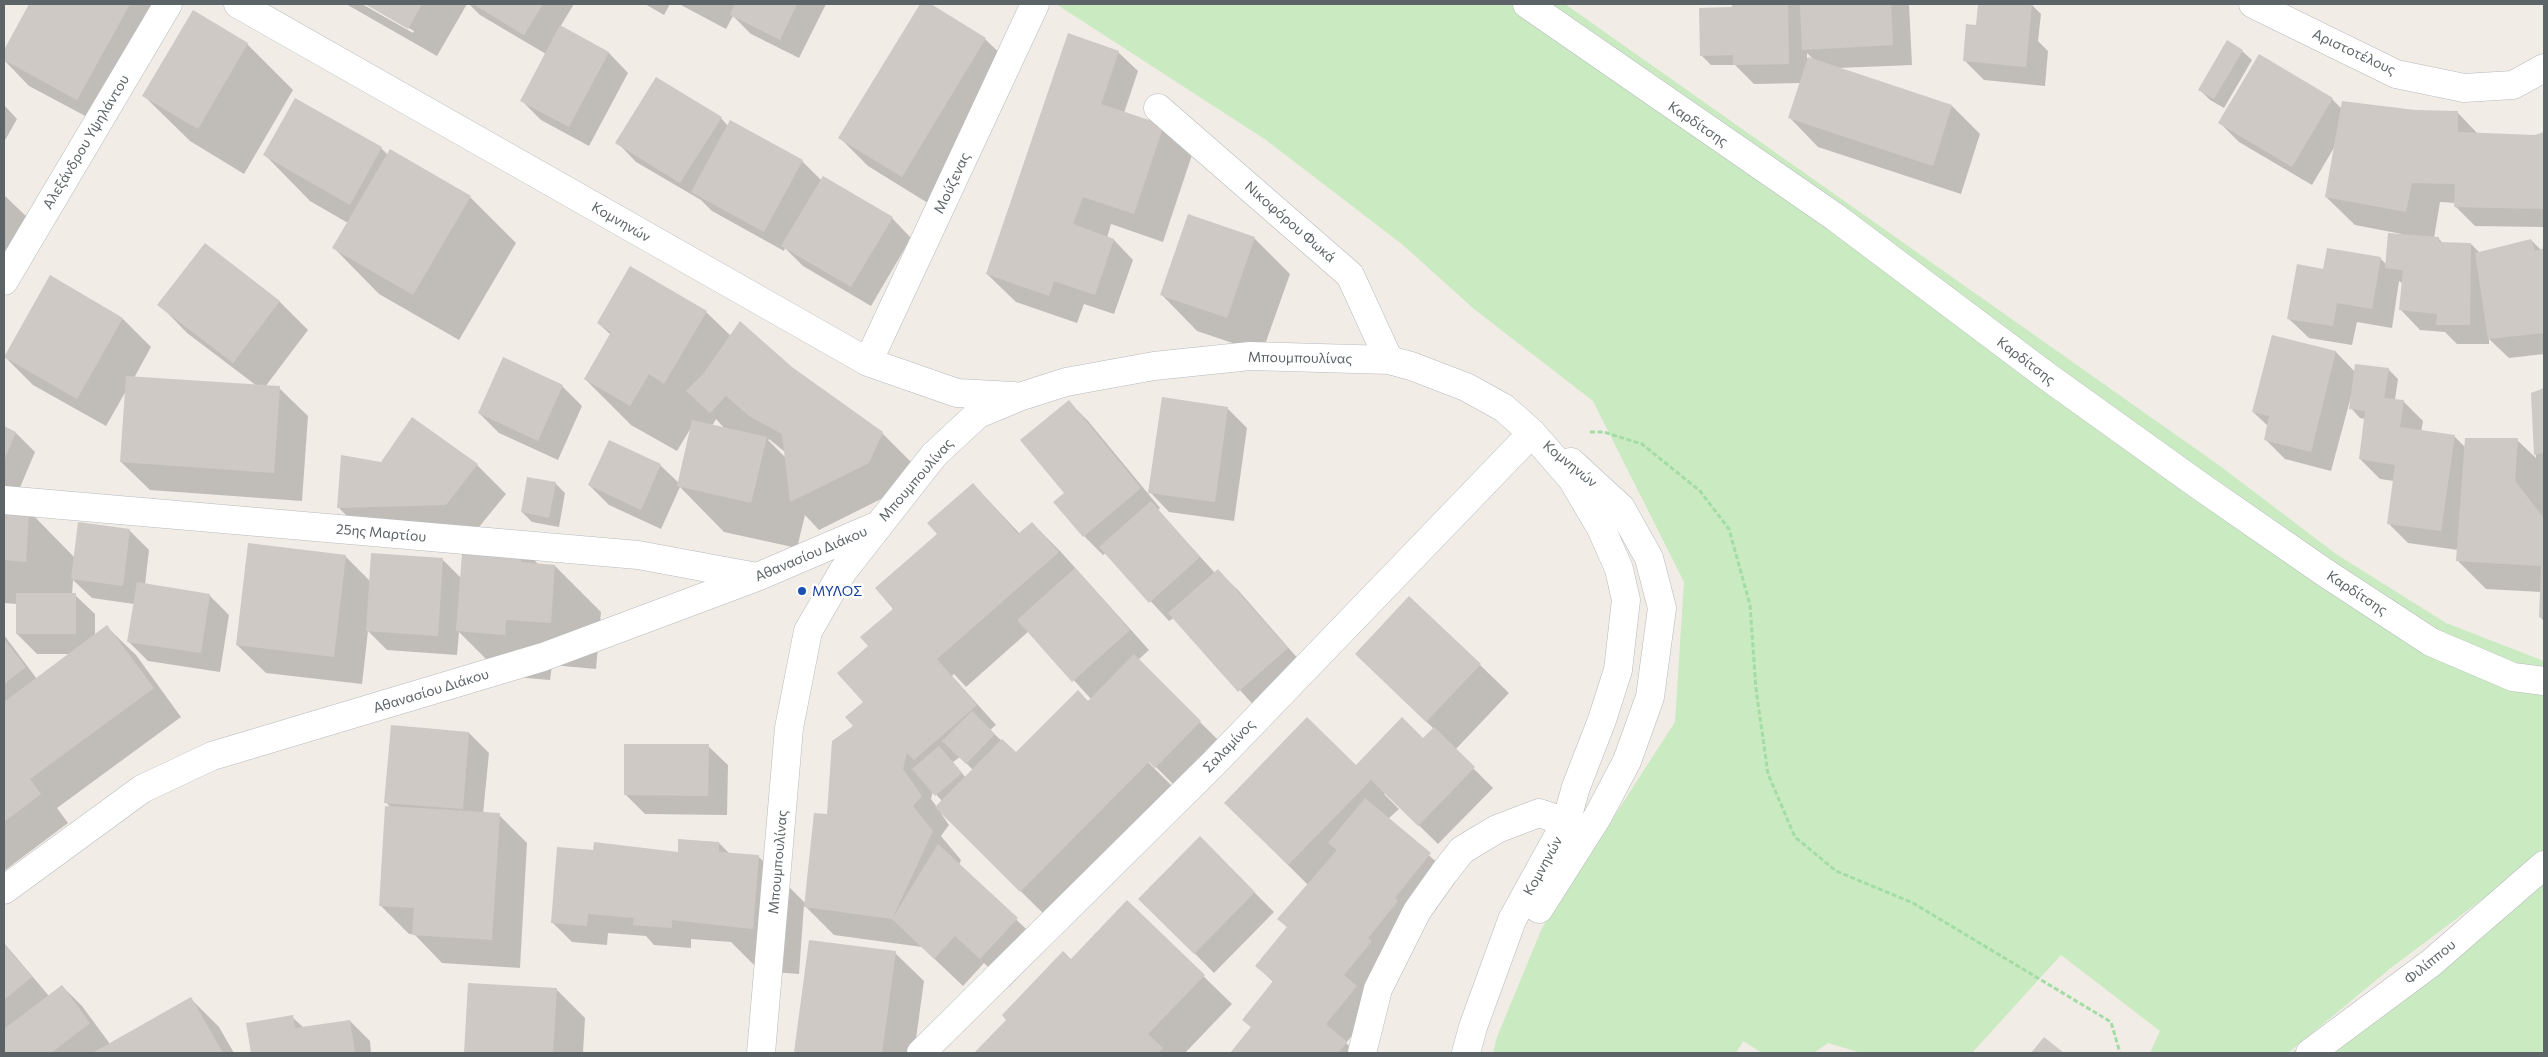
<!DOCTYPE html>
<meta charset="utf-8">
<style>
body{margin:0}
#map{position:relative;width:2548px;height:1057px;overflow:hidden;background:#f1ece6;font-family:Commissioner,sans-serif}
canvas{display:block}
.frame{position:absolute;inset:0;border:5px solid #5d6468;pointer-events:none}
</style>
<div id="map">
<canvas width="2548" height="1057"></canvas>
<div class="frame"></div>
</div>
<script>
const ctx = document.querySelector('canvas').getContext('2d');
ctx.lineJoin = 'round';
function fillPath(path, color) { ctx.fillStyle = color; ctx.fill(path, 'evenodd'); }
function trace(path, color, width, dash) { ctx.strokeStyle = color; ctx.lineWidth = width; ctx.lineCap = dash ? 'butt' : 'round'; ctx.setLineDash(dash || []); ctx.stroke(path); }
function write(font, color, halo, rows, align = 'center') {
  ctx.font = font + ' Commissioner,sans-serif'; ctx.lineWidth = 5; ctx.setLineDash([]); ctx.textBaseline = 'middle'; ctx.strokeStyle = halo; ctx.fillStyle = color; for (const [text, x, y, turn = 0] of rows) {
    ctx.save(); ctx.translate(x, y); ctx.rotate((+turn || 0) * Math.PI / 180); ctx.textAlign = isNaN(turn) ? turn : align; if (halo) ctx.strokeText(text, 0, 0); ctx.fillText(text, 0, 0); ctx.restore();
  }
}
fillPath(new Path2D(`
 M 1056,4 L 1565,4 L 2220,466 L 2336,554 L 2446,623 L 2544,661 L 2544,853 L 2392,967 L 2288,1053 L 2150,1053 L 2160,1031 L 2061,955 L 1972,1053 L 1861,1053 L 1828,1043 L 1814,1053 L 1762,1053 L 1743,1041 L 1736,1053 L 1493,1053 L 1497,1037 L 1542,928 L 1675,722 L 1684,582 L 1593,401 L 1474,309 L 1403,245 L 1266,140 Z
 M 2544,863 L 2544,1053 L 2291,1053 L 2353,1004 L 2431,952 Z`), '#caeac1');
fillPath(new Path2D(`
 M 30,4 L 170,4 L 106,127 L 29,86 L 4,60 L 4,52 Z
 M 346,4 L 362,4 L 413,33 L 414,31 L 367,4 L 467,4 L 437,56 Z
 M 469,4 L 574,4 L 560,27 L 609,53 L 628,73 L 589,146 L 541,120 L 521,100 L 546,54 L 480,15 Z
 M 645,4 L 670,4 L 664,15 Z
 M 679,4 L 826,4 L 799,58 L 751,34 L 733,16 L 726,29 Z
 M 921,4 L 928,4 L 985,39 L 1014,67 L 931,205 L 868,166 L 840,138 Z
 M 1733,4 L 1909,4 L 1912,65 L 1838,68 L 1952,106 L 1980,134 L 1961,194 L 1818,147 L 1790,118 L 1801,83 L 1754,84 L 1735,65 L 1711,65 L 1701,55 L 1733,8 ZM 1807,53 L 1815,61 L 1807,58 Z
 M 1979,4 L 2031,4 L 2041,14 L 2038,41 L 2048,51 L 2045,86 L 1984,80 L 1964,60 L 1977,26 Z
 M 247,44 L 293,90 L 244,174 L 190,141 L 144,96 Z
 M 2242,51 L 2252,60 L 2224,108 L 2210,100 L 2200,90 Z
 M 1118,52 L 1138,71 L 1124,113 L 1163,126 L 1192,155 L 1163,242 L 1111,224 L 1107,238 L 1114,240 L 1133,260 L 1114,314 L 1084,304 L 1077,323 L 1016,302 L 987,274 Z
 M 296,99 L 381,148 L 388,155 L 470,197 L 516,243 L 459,340 L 379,294 L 334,248 L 348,223 L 310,201 L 265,155 Z
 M 2332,99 L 2342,109 L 2458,113 L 2478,134 L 2535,137 L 2544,133 L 2544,227 L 2475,226 L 2456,207 L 2456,203 L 2440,202 L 2434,238 L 2439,239 L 2444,244 L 2471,244 L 2480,253 L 2531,240 L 2541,250 L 2544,249 L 2544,354 L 2509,358 L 2489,339 L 2489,344 L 2457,344 L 2445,332 L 2420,330 L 2401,310 L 2403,284 L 2399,281 L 2392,328 L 2357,322 L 2352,345 L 2309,338 L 2289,319 L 2324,270 L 2380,258 L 2386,264 L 2402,234 L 2355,225 L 2326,197 L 2335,146 L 2312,185 L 2239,142 L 2220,123 Z
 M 4,105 L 17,119 L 4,142 Z
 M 721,118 L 728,126 L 802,161 L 822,181 L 892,218 L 911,238 L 871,306 L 803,266 L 785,248 L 784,251 L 712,211 L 701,200 L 636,162 L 617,142 Z
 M 4,195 L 27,217 L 4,256 Z
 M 1254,238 L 1290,274 L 1262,353 L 1197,331 L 1162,295 Z
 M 205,244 L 280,302 L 308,330 L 265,387 L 279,388 L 308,416 L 302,501 L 150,490 L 121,462 L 126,391 L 106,426 L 33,385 L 5,357 L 50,277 L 123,319 L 151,347 L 134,378 L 257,386 L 187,333 L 159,304 Z
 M 706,312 L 731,336 L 792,368 L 882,433 L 911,462 L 897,491 L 819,530 L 805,515 L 797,548 L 724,532 L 680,487 L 661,529 L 609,505 L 589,485 L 609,442 L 661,466 L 679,483 L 692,426 L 677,451 L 631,425 L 585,379 L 611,335 L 598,323 ZM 716,419 L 725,429 L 712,426 ZM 769,439 L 785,452 L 786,458 L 768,440 Z
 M 2272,336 L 2336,352 L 2355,372 L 2388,369 L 2398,379 L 2395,400 L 2403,401 L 2423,421 L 2421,432 L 2454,436 L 2465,447 L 2517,440 L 2536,458 L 2532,394 L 2544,389 L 2544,621 L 2540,617 L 2541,592 L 2486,589 L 2457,560 L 2458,550 L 2408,543 L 2388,523 L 2394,481 L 2380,479 L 2360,459 L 2365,419 L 2360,418 L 2351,408 L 2353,389 L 2331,471 L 2285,459 L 2265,439 L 2268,426 L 2253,412 Z
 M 504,359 L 562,386 L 582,406 L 558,460 L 499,433 L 479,413 Z
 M 1069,402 L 1088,421 L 1160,508 L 1158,510 L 1215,573 L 1218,571 L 1238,590 L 1307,669 L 1259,711 L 1174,618 L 1169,621 L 1106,553 L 1103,555 L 1084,536 L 1066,493 Z
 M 1227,408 L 1247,428 L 1234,521 L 1169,512 L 1150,492 Z
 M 412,419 L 477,465 L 506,494 L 474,533 L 367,536 L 339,508 L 382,463 Z
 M 4,427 L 16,433 L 35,452 L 16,497 L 4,491 Z
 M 555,483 L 565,493 L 559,527 L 532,522 L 522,512 Z
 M 973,484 L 1020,534 L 1032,523 L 1061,552 L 1149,650 L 1138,660 L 1220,742 L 1176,787 L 1128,739 L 1127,741 L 1177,791 L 1049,919 L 940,812 L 949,825 L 941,836 L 961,860 L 959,865 L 1046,948 L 1009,987 L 984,963 L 963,986 L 922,947 L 834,935 L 804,905 L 799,974 L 760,971 L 731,942 L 691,939 L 691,948 L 654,945 L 646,936 L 608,933 L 607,945 L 572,942 L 552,922 L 595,851 L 679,853 L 719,843 L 730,854 L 758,856 L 806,904 L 828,815 L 864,702 L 870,646 L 939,534 ZM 1029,631 L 1091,699 L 1016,754 L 990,730 L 996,725 L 952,676 L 954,674 L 966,687 ZM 960,757 L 973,770 L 966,778 L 953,762 ZM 933,791 L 942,801 L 937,807 L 931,799 Z
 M 4,510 L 29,511 L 75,558 L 130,531 L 149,550 L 145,585 L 209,595 L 229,615 L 220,672 L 148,661 L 128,641 L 134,604 L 92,598 L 73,580 L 72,595 L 75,595 L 95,614 L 95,636 L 107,627 L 136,655 L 181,717 L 57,808 L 68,823 L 4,871 L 4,635 L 37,679 L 71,654 L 37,654 L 17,634 L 17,604 L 4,603 Z
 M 522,548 L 539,565 L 555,566 L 601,612 L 596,669 L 552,665 L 550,680 L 503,676 L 459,632 L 457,655 L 387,650 L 368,631 L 362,684 L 266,673 L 237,645 L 345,556 L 371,582 L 443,560 L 461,578 Z
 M 1480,665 L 1509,693 L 1455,750 L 1493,788 L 1438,844 L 1386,793 L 1384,794 L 1399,809 L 1388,819 L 1450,874 L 1376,1006 L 1346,1043 L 1356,1053 L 1232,1053 L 1252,1028 L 1243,1020 L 1274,983 L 1257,966 L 1288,928 L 1279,919 L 1308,885 L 1254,831 L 1364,775 L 1423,740 L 1434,729 L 1385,682 Z
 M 392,727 L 469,733 L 489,753 L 483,814 L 499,815 L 527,843 L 520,968 L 442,963 L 414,934 L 409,934 L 380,905 L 391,808 L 386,802 Z
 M 708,746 L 728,765 L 727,815 L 645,814 L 625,794 Z
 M 1200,838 L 1274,912 L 1214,973 L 1140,898 Z
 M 1127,902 L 1232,1004 L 1185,1053 L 976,1053 L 1071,961 Z
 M 4,943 L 49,996 L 62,986 L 82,1006 L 110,1044 L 190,998 L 219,1027 L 234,1053 L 4,1053 Z
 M 895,953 L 924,981 L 914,1053 L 797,1053 L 795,1051 Z
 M 469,985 L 556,989 L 585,1018 L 583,1053 L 466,1053 Z
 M 292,1017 L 304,1028 L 350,1021 L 370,1041 L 371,1053 L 252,1053 L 248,1024 Z`), '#0003');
fillPath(new Path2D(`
 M 29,4 L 130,4 L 77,100 L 4,60 L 4,50 Z
 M 365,4 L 422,4 L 408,29 Z
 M 473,4 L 543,4 L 524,35 Z
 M 735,4 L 797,4 L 780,40 L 730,15 Z
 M 920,4 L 931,4 L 986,38 L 902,177 L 838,138 Z
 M 1732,4 L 1788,4 L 1789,64 L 1733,65 L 1733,55 L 1700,56 L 1699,8 L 1732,7 Z
 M 1800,4 L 1891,4 L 1893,45 L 1802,50 Z
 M 1978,4 L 2032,4 L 2026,67 L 1963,61 L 1966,24 L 1976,25 Z
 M 193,10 L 248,43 L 198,129 L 142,96 Z
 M 560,25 L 609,52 L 569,127 L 520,101 Z
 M 1068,33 L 1119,51 L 1101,104 L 1164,125 L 1134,214 L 1083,197 L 1073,224 L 1114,239 L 1095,295 L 1054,281 L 1049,296 L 986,274 Z
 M 2227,40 L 2243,50 L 2214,99 L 2198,90 Z
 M 2259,54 L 2333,98 L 2292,167 L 2218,123 Z
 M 1808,57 L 1952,105 L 1933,166 L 1788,118 Z
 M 656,77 L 722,117 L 680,183 L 615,143 Z
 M 295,98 L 382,147 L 350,205 L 263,155 Z
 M 2342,101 L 2415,110 L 2458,111 L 2458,132 L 2535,135 L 2544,132 L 2544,209 L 2454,207 L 2455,184 L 2412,183 L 2406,212 L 2325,197 Z
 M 730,120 L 803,160 L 764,232 L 691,192 Z
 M 390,149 L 471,196 L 413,295 L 332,248 Z
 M 823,176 L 893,217 L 851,287 L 781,246 Z
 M 1188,214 L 1255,237 L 1227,318 L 1160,295 Z
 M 2388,233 L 2439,237 L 2439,242 L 2471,243 L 2470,325 L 2436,325 L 2437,314 L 2399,310 L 2403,270 L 2385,268 Z
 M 2531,239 L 2535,251 L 2544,248 L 2544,333 L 2488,339 L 2475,253 Z
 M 205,243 L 280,301 L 233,363 L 157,305 Z
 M 2327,248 L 2381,257 L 2372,309 L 2337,303 L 2333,326 L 2287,319 L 2297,264 L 2323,269 Z
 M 630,266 L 707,311 L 664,384 L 649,374 L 630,406 L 584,379 L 611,332 L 597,323 Z
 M 50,275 L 123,318 L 77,399 L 4,357 Z
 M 740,321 L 792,367 L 883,432 L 869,463 L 790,502 L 782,434 L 749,416 L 726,396 L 710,413 L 686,391 L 703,374 Z
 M 2272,335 L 2336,351 L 2311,452 L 2264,440 L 2269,416 L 2252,412 Z
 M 503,357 L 563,385 L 538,441 L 478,413 Z
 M 2355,364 L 2389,368 L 2384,398 L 2404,400 L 2400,427 L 2455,435 L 2441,531 L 2387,524 L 2395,465 L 2359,459 L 2365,411 L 2349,409 Z
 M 126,376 L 280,386 L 274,473 L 120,462 Z
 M 2544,388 L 2544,453 L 2534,455 L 2531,393 Z
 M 1162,397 L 1228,407 L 1215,502 L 1148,493 Z
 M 1069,400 L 1141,488 L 1083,537 L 1053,502 L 1064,493 L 1020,440 Z
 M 412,417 L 478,464 L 446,505 L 337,508 L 341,455 L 381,462 Z
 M 692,420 L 767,437 L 751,503 L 677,486 Z
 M 4,426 L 16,432 L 4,461 Z
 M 2465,438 L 2518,438 L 2515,481 L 2544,518 L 2544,618 L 2539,617 L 2541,566 L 2456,561 Z
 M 609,440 L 661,464 L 641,510 L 588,485 Z
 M 527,477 L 556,482 L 549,518 L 521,512 Z
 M 973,483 L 1018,534 L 1032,522 L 1059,552 L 937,659 L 977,705 L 914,760 L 907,753 L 903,769 L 922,796 L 913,806 L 933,831 L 892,919 L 804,907 L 814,813 L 827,814 L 832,741 L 853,726 L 845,717 L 863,702 L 837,673 L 868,646 L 860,637 L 893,609 L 875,588 L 937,534 L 927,523 Z
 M 1151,501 L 1200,557 L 1149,603 L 1099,547 Z
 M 4,509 L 29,510 L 26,562 L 4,560 Z
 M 78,522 L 130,529 L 123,586 L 71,579 Z
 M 463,541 L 522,547 L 521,562 L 555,565 L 551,623 L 506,620 L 505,635 L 456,631 Z
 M 248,543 L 346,555 L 334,657 L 236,645 Z
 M 371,553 L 443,558 L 438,636 L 366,631 Z
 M 1075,568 L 1130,630 L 1072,682 L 1017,620 Z
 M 1218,569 L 1288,648 L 1238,692 L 1168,613 Z
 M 137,582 L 210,594 L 201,653 L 127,642 Z
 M 16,593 L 76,593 L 76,634 L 16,634 Z
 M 1409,596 L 1481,664 L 1426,722 L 1355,654 Z
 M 107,625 L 154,688 L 30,779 L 41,794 L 4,822 L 4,702 Z
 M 4,639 L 26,667 L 4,684 Z
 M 1134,654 L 1201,721 L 1155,768 L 1149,762 L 1020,892 L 935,807 L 1002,739 L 1016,752 L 1078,690 L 1088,701 Z
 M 972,711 L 995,734 L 966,764 L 942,741 Z
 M 1307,717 L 1356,765 L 1402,717 L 1423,738 L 1434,727 L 1475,767 L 1418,826 L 1371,780 L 1288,865 L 1224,803 Z
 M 391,725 L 469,732 L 463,809 L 384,803 Z
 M 624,744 L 709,744 L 708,796 L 624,795 Z
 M 939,746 L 962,773 L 935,796 L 912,769 Z
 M 1365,798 L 1431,853 L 1395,898 L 1398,901 L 1368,938 L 1372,941 L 1344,975 L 1357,986 L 1326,1024 L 1347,1042 L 1338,1053 L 1230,1053 L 1251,1027 L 1242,1020 L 1273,981 L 1255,966 L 1287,927 L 1277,919 L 1337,850 L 1328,843 Z
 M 385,806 L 500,813 L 492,940 L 412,935 L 414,908 L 379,906 Z
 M 1200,836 L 1255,892 L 1194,954 L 1138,899 Z
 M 678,839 L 719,842 L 719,852 L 759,855 L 753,929 L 672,920 L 672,928 L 633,925 L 634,918 L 588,914 L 587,926 L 551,923 L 557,847 L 593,850 L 594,842 L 678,852 Z
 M 938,844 L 1018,918 L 980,959 L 955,936 L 934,959 L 892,919 Z
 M 1127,900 L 1205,975 L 1148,1034 L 1163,1048 L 1158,1053 L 974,1053 L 1006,1020 L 1002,1015 L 1063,951 L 1071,959 Z
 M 809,940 L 896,951 L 882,1053 L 794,1052 Z
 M 4,944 L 32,977 L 4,1000 Z
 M 468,983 L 557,988 L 553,1053 L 464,1053 Z
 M 62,985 L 90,1023 L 51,1053 L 4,1053 L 4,1029 Z
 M 191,997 L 223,1053 L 95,1053 L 94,1052 Z
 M 293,1015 L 295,1028 L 350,1020 L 355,1053 L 251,1053 L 246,1023 Z
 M 2044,1037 L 2064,1053 L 2031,1053 Z`), '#cec9c5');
const minor = new Path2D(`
 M 238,4 L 868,362 L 957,393 L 1014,396
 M 1527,4 L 1835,217 L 2048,377 L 2200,486 L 2324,572 L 2431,642 L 2513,677 L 2544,681
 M 2253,4 L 2396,74 L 2464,88 L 2513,85 L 2544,68
 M 1158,108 L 1350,275 L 1389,360
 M 4,281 L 168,4
 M 868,362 L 1035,4
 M 4,500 L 638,555 L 757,577
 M 4,890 L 142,789 L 212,756 L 543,657 L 757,577 L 876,526
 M 1539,909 L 1598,816 L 1627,761 L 1650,697 L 1662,608 L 1649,558 L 1621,508 L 1571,462
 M 761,1053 L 789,728 L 808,631 L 843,571 L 934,455 L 978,414 L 1019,397 L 1066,382 L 1154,366 L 1250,356 L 1389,360 L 1411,366 L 1466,387 L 1504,408 L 1532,433 L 1572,479 L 1601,528 L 1619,569 L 1626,600 L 1618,670 L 1602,720 L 1576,787 L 1566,822 L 1512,920 L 1473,1027 L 1466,1053
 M 921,1053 L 1214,763 L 1532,433
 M 1362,1053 L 1378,989 L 1417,911 L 1444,873 L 1462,850 L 1497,829 L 1539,813 L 1566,822 L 1579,834
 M 2310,1053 L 2431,963 L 2544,865`);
trace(minor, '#b6babe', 29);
trace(new Path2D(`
 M 1590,432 L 1604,432 L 1642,444 L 1700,491 L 1729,529 L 1750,605 L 1756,689 L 1768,774 L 1795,837 L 1836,871 L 1913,903 L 2111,1022 L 2120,1053`), '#a3dda6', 3, [5, 2.5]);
trace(minor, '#fff', 28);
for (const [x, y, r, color] of [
 [802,591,5,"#1a4fb4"]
]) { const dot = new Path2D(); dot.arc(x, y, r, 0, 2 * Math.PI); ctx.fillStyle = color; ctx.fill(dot); trace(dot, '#fff', 2); }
write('14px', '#5d6468', '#fff', [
 ["Αριστοτέλους",2354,52,25],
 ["Καρδίτσης",1698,124,34],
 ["Αλεξάνδρου Υψηλάντου",86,142,-59],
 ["Μούζενας",952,183,-65],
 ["Κομνηνών",621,222,30],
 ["Νικοφόρου Φωκά",1290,222,41],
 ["Μπουμπουλίνας",1300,358,1],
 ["Καρδίτσης",2026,361,37],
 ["Κομνηνών",1570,464,39],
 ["Μπουμπουλίνας",916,480,-49],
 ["25ης Μαρτίου",381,533,5],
 ["Αθανασίου Διάκου",811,554,-23],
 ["Καρδίτσης",2357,593,33],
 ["Αθανασίου Διάκου",431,691,-17],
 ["Σαλαμίνος",1229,746,-46],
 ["Μπουμπουλίνας",778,862,-85],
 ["Κομνηνών",1543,866,-61],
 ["Φιλίππου",2430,962,-39]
]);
write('14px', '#164399', '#fff', [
 ["ΜΥΛΟΣ",812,591]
], 'left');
</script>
